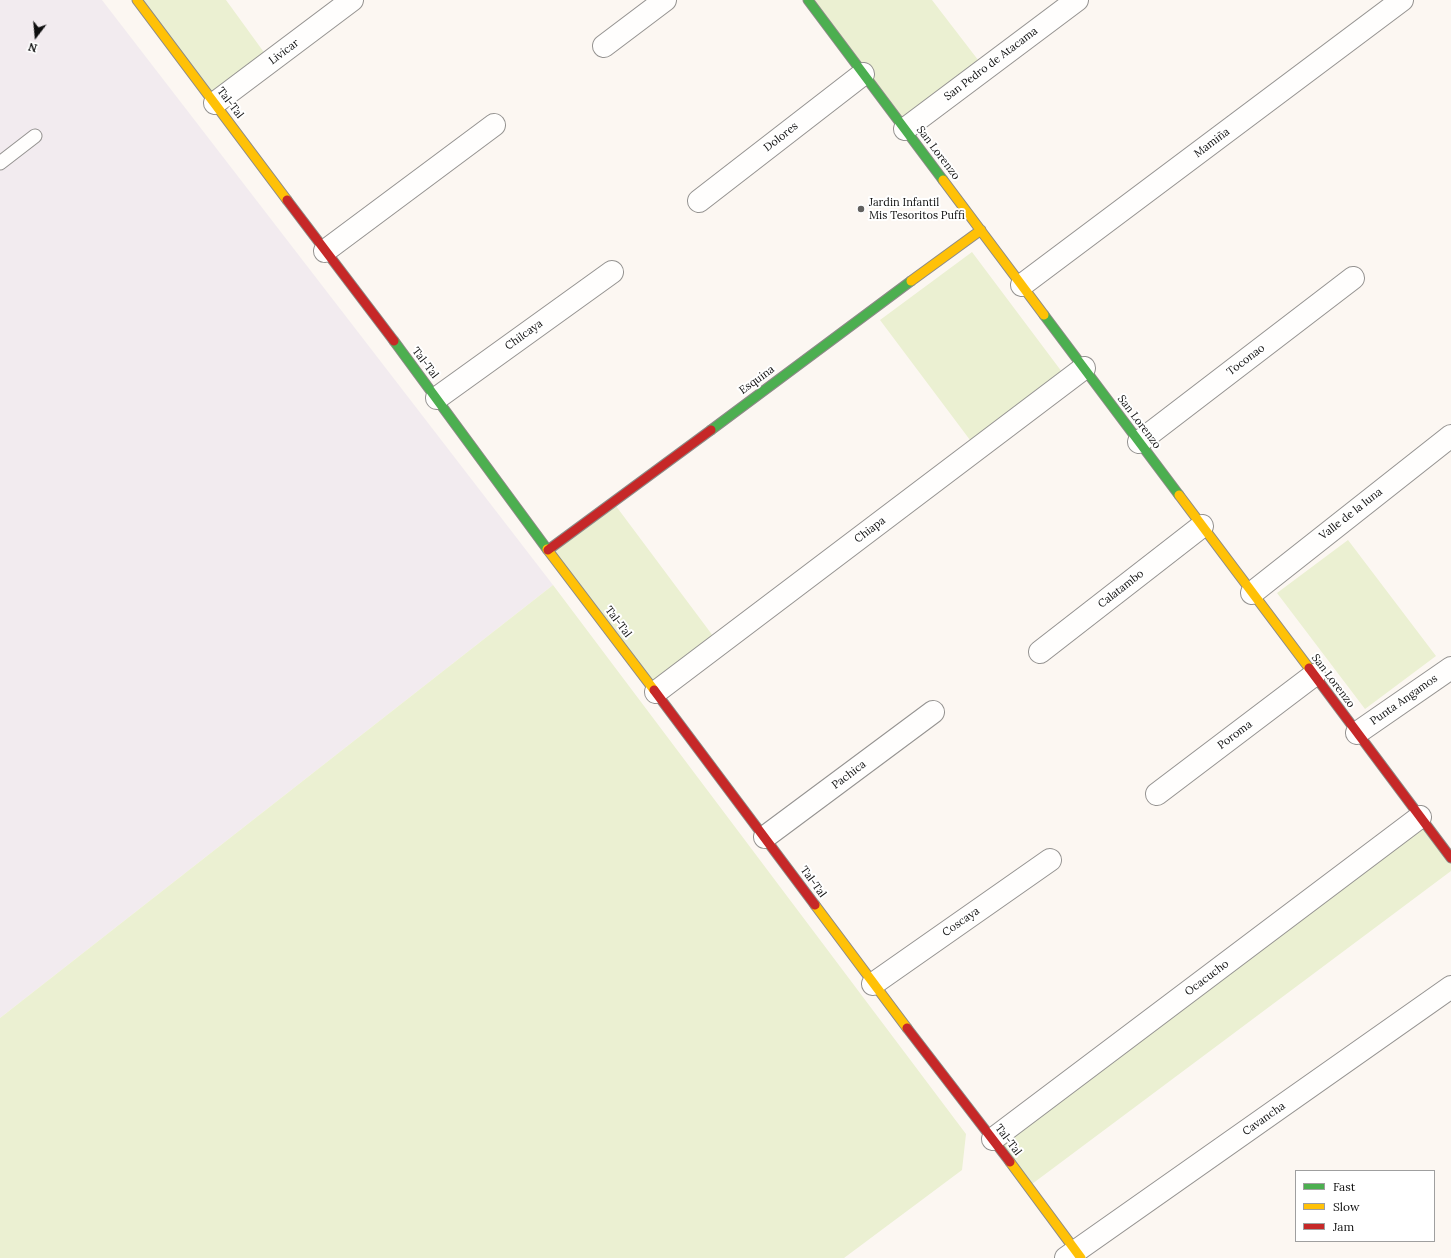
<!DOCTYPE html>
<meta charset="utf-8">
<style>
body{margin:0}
#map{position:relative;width:1451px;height:1258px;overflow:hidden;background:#fcf7f2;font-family:Lora,serif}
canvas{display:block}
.legend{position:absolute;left:1295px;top:1170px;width:140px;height:72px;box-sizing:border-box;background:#fff;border:1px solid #9f9f9f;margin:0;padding:5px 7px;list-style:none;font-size:12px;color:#0e0e0e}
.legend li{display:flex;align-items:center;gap:8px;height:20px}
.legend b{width:20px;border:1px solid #9f9f9f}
.north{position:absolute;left:16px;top:16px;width:40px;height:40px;-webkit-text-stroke:3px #fff;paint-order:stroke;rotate:196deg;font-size:11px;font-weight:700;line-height:16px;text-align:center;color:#0e0e0e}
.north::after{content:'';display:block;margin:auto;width:14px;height:18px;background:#0e0e0e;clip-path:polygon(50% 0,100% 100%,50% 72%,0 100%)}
</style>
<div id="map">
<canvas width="1451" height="1258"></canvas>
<ul class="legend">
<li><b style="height:5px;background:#4caf50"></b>Fast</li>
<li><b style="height:5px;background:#ffc107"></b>Slow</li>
<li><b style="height:5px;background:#c62828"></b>Jam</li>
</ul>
<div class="north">N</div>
</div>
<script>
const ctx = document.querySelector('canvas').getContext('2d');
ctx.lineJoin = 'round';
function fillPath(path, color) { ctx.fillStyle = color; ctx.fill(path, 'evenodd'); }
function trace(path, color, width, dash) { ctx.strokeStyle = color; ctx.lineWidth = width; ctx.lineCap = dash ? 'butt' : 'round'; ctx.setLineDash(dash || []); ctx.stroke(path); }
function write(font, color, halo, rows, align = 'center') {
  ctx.font = font + ' Lora,serif'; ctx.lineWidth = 4; ctx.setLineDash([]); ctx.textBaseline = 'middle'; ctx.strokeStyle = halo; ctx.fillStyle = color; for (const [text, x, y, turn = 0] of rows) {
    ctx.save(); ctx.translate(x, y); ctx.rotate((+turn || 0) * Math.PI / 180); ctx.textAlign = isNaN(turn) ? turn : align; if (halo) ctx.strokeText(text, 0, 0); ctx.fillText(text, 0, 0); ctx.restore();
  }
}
fillPath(new Path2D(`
 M 0,0 L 102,0 L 553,585 L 0,1018 Z`), '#f2ebef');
fillPath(new Path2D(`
 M 137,0 L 226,0 L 271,62 L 215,103 Z
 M 808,0 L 932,0 L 985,69 L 905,129 Z
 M 972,252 L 1065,376 L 973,444 L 880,320 Z
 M 613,502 L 719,644 L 656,692 L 548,550 Z
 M 1348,540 L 1436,656 L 1365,709 L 1277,593 Z
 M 553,585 L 966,1134 L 962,1170 L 844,1258 L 0,1258 L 0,1018 Z
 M 1420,817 L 1451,858 L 1451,871 L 1028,1187 L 993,1139 Z`), '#ebf0d2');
const lane = new Path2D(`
 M 0,163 L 35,136`);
const street = new Path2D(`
 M 604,46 L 665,0
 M 215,103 L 352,0
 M 905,129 L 1077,0
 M 699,201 L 863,74
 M 325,251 L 494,125
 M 1022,285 L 1402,0
 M 437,398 L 612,272
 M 1139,442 L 1353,278
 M 1252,593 L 1451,436
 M 1040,652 L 1202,526
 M 656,692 L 1084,368
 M 1357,733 L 1451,668
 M 1157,794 L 1314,675
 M 765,837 L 933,712
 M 873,984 L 1050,860
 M 993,1139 L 1420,817
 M 1066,1258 L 1451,987`);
const fast = new Path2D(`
 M 808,0 L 943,180
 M 1044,315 L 1179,495
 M 394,341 L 547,549
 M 711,430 L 911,281`);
const slow = new Path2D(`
 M 137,0 L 287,200
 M 943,180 L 1044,315
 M 911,281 L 981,230
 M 1179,495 L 1309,668
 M 547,549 L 654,690
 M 815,905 L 907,1028
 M 1010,1162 L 1081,1258`);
const jam = new Path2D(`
 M 287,200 L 394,341
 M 548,550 L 711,430
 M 1309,668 L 1451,858
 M 654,690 L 815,905
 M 907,1028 L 1010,1162`);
trace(lane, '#959391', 15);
trace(street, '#959391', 24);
trace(fast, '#8c8a87', 11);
trace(slow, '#8c8a87', 11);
trace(jam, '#8c8a87', 11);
trace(lane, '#fffefd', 13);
trace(street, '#fffefd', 22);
trace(fast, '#4caf50', 9);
trace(slow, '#ffc107', 9);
trace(jam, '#c62828', 9);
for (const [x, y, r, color] of [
 [861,209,4,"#61605e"]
]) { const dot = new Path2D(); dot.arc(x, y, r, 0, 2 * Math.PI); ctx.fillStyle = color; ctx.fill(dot); trace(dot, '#fff', 1.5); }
write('11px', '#0e0e0e', '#fff', [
 ["Livicar",284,52,-37],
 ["San Pedro de Atacama",991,64,-37],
 ["Tal-Tal",230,103,53],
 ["Dolores",781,137,-38],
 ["Mamiña",1212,143,-37],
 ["San Lorenzo",938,153,53],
 ["Chilcaya",524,335,-36],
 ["Toconao",1246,360,-37],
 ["Tal-Tal",425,363,53],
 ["Esquina",757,380,-36],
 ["San Lorenzo",1139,422,53],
 ["Valle de la luna",1351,514,-38],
 ["Chiapa",870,530,-37],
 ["Calatambo",1121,589,-38],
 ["Tal-Tal",618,622,53],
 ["San Lorenzo",1333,681,53],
 ["Punta Angamos",1404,700,-35],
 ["Poroma",1235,735,-37],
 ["Pachica",849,775,-37],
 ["Tal-Tal",813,882,54],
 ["Coscaya",961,922,-35],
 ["Ocacucho",1207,978,-37],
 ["Cavancha",1264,1119,-35],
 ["Tal-Tal",1008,1140,53]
]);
write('11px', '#0e0e0e', '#fff', [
 ["Jardin Infantil",869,203],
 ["Mis Tesoritos Puffi",869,216]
], 'left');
</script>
